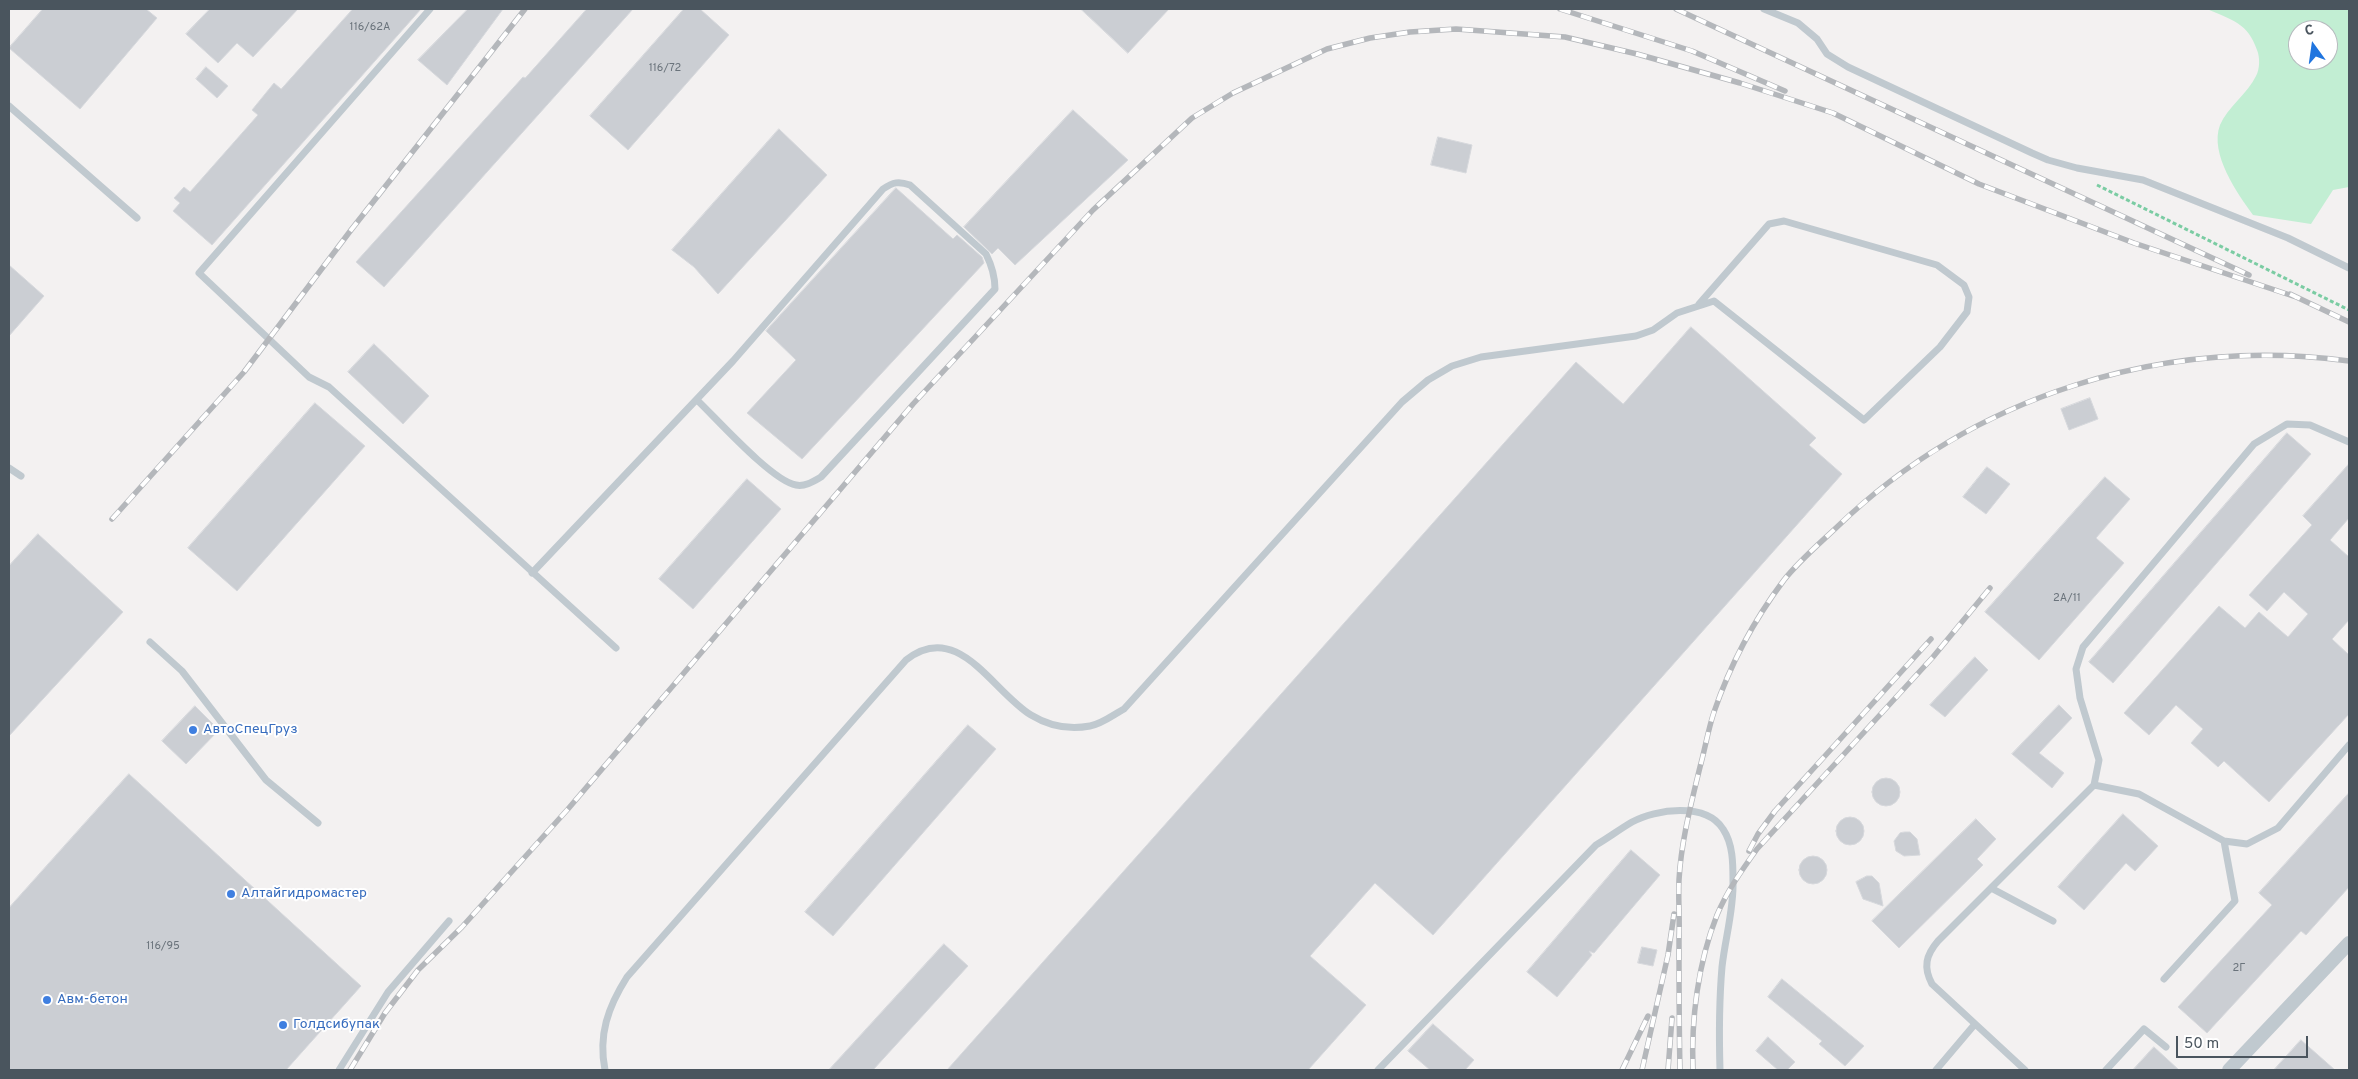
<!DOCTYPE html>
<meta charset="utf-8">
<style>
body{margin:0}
#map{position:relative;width:2358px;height:1079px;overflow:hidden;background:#f3f1f1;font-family:Overpass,sans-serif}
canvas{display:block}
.frame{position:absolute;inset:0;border:10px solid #4a555e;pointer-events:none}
.north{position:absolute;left:2288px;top:20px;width:50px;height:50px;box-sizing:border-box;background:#fff;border:1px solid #b7bbbf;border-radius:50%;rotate:346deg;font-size:14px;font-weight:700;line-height:20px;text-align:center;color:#4a555e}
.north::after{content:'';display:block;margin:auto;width:18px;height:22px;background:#2075df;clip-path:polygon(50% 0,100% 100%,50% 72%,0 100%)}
.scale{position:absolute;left:2176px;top:1036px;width:132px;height:22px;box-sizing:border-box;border:2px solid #4a555e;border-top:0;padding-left:6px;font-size:15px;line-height:18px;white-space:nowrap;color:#4a555e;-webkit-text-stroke:4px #fff;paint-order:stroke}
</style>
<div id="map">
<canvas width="2358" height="1079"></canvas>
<div class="frame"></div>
<div class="north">С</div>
<div class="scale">50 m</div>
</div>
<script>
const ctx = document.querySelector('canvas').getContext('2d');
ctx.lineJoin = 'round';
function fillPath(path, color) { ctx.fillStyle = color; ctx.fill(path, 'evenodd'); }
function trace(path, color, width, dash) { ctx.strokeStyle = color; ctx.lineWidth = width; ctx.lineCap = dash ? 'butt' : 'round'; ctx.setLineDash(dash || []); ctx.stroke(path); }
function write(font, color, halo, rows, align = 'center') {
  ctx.font = font + ' Overpass,sans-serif'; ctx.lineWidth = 4; ctx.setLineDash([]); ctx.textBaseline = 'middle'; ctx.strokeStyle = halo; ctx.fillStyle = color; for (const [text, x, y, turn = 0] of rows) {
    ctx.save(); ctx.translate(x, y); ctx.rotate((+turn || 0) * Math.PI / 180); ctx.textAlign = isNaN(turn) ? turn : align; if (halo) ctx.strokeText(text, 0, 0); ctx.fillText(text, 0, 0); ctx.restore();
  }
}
fillPath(new Path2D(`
 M 2207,9 L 2349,9 L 2349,187 L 2333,190 L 2311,224 L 2253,215 C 2238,194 2209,154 2220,125 C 2227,108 2248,93 2256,76 C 2260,69 2260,57 2257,50 C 2248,23 2232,20 2207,9 ZM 2298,30 L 2328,30 L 2328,60 L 2298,60 Z`), '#c2eed3');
const building = new Path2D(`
 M 43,9 L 146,9 L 157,18 L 80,109 L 9,48 Z
 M 210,9 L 298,9 L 253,57 L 237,43 L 218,63 L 186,34 Z
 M 353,9 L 421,9 L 212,245 L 173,211 L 180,203 L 174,198 L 184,187 L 190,192 L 258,115 L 252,110 L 274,83 L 281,89 Z
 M 468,9 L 503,9 L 447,85 L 418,60 Z
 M 587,9 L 633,9 L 384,287 L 356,262 L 523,77 L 525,78 Z
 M 684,9 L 700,9 L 729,35 L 628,150 L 590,116 Z
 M 1081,9 L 1169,9 L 1128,53 Z
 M 206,67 L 228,86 L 217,98 L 196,79 Z
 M 1073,110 L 1128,160 L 1015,265 L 998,248 L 992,254 L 964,227 Z
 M 779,129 L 827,175 L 718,294 L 694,267 L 672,250 Z
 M 1438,137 L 1472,145 L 1466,173 L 1431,165 Z
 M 896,188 L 953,239 L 957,235 L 982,257 L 984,263 L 802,459 L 747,413 L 796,360 L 766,331 Z
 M 9,265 L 44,296 L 9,336 Z
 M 1691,327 L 1816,438 L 1809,445 L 1842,474 L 1433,935 L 1375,883 L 1310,956 L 1366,1005 L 1308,1070 L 947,1070 L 1576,362 L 1623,404 Z
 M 374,344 L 429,396 L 403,424 L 348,372 Z
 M 2090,398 L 2098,419 L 2069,430 L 2061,409 Z
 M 315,403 L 365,446 L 237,591 L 188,548 Z
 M 2287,433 L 2311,454 L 2113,683 L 2089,662 Z
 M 2349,464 L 2349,518 L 2330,540 L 2349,557 L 2349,620 L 2332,639 L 2349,655 L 2349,714 L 2269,802 L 2224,761 L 2218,767 L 2191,743 L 2203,729 L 2176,705 L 2149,735 L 2124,713 L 2219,606 L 2245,628 L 2259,612 L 2288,637 L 2308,614 L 2284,592 L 2267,611 L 2249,595 L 2312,525 L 2303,516 Z
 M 1987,467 L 2010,484 L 1986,514 L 1963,497 Z
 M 2105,477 L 2130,499 L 2096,538 L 2124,563 L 2039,660 L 1985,612 Z
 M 747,479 L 781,509 L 693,609 L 659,579 Z
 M 38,534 L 123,612 L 9,736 L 9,566 Z
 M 1975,657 L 1988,670 L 1945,717 L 1930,705 Z
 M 2059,705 L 2072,718 L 2039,753 L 2064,773 L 2052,788 L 2012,754 Z
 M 195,706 L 219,730 L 186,764 L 162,741 Z
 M 968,725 L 996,749 L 833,936 L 805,912 Z
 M 129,774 L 361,986 L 286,1070 L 9,1070 L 9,908 Z
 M1872 792a14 14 0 1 1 28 0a14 14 0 1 1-28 0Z
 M 2349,793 L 2349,887 L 2306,935 L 2301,931 L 2207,1033 L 2178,1007 L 2272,905 L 2259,893 Z
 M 2123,814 L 2158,846 L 2135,871 L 2126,863 L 2084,910 L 2058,887 Z
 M1836 831a14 14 0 1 1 28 0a14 14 0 1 1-28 0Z
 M 1976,819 L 1996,839 L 1977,859 L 1983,865 L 1899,948 L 1872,921 Z
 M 1905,832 L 1910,832 L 1917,839 L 1920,855 L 1904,856 L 1896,851 L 1894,841 L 1900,833 Z
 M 1631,850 L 1660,875 L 1594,953 L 1589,951 L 1592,955 L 1557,997 L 1527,972 Z
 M1799 870a14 14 0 1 1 28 0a14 14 0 1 1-28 0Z
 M 1867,876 L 1872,876 L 1879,883 L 1883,906 L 1863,899 L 1856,882 Z
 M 944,944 L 968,966 L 873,1070 L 829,1070 Z
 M 1642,947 L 1657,950 L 1653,966 L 1638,963 Z
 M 1782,979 L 1864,1046 L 1845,1066 L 1819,1044 L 1822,1041 L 1768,997 Z
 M 1433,1024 L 1474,1060 L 1465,1070 L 1430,1070 L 1408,1051 Z
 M 1768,1037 L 1795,1062 L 1787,1070 L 1778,1070 L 1756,1051 Z
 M 2301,1040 L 2335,1070 L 2274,1070 Z
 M 2154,1047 L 2179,1070 L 2133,1070 Z`);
fillPath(building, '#cbced3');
trace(building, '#d6d8dc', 1);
trace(new Path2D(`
 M 2097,185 L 2349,310`), '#7bcca3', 3, [4, 2.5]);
trace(new Path2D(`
 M 430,9 L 199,273 L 309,377 L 329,387 L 616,648
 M 1764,9 L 1798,23 L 1817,39 L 1827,54 L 1848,67 L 2032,153 L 2048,160 L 2077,168 L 2143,180 L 2288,238 L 2349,268
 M 9,106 L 137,218
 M 9,468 L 21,476
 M 532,573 L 733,361 L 883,189 C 893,182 899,181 910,185 L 986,254 C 992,266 995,276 995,289 L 821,477 C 814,481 805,487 796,485 C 772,481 717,419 697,400
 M 150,642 L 182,671 L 266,780 L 318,823
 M 2094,785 L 2139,794 L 2224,841 L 2247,844 L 2278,828 L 2349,745
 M 1991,888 L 2053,921
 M 2164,979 L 2235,901 L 2224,841
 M 339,1070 L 388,992 L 449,921
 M 605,1070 C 598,1035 608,1007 627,977 L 906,660 C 958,619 992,691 1031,715 C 1049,726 1069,730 1090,726 C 1102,724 1113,715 1124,709 L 1402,402 L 1428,380 L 1452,366 L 1481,357 L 1636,336 L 1653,330 L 1677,313 L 1714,301 L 1864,420 L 1940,347 L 1967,312 L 1969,297 L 1964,285 L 1937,265 L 1784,221 L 1769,224 L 1699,304
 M 1378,1070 L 1596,845 C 1608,838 1620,829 1632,822 C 1656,809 1706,802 1723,829 C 1733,844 1733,863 1733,881 C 1734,909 1725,939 1722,967 C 1719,1002 1719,1036 1720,1070
 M 1936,1070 L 1975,1024
 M 2025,1070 L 1932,984 C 1923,967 1926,955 1938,941 L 2094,785 L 2099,760 L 2080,698 L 2076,669 L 2083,647 L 2254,444 L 2287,424 L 2310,425 L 2349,442
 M 2106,1070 L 2144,1029 L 2166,1047`), '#c0c9cf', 7);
trace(new Path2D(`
 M 2229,1070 L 2349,943`), '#c0c9cf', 14);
const rail = new Path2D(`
 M 1560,9 L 1692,51 L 1785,91
 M 1676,9 L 2249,275
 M 2290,294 L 2349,322
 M 112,519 L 244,372 L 351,230 L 525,9
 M 1749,851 L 1758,834 L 1775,811 L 1931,639
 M 350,1070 L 385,1013 L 418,970 L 462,927 L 568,809 L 913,404 L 1093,210 L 1192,118 L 1233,93 L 1327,49 L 1370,38 L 1410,32 L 1456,29 L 1565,37 L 1637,54 L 1740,83 L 1833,113 L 1979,184 L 2134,243 L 2296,297
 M 1622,1070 L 1648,1016
 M 1642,1070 L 1668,955 L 1674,914
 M 1668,1070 L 1672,1018
 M 1680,1070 C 1679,1026 1679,982 1679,938 C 1680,919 1678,899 1679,880 C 1681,842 1691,804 1700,767 C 1705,749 1708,730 1714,712 C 1730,665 1754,620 1784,580 C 1799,561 1819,544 1837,527 C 1973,396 2162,336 2349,361
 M 1693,1070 C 1691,1019 1698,963 1717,915 C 1727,891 1742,870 1757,849 L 1933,657 L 1990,588`);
trace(rail, '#b4b7bb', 5.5);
trace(rail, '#fff', 4, [11]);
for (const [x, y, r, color] of [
 [193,730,5,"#3f7fe0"],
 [231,894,5,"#3f7fe0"],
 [47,1000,5,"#3f7fe0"],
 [283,1025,5,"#3f7fe0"]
]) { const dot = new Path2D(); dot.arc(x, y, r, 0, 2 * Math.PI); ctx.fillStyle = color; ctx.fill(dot); trace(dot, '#fff', 2); }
write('11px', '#6a737b', null, [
 ["116/62А",370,28],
 ["116/72",665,69],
 ["2А/11",2067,599],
 ["116/95",163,947],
 ["2Г",2239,969]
]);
write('14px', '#366cbe', '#fff', [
 ["АвтоСпецГруз",203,730],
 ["Алтайгидромастер",241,894],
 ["Авм-бетон",57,1000],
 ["Голдcибупак",293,1025]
], 'left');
</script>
